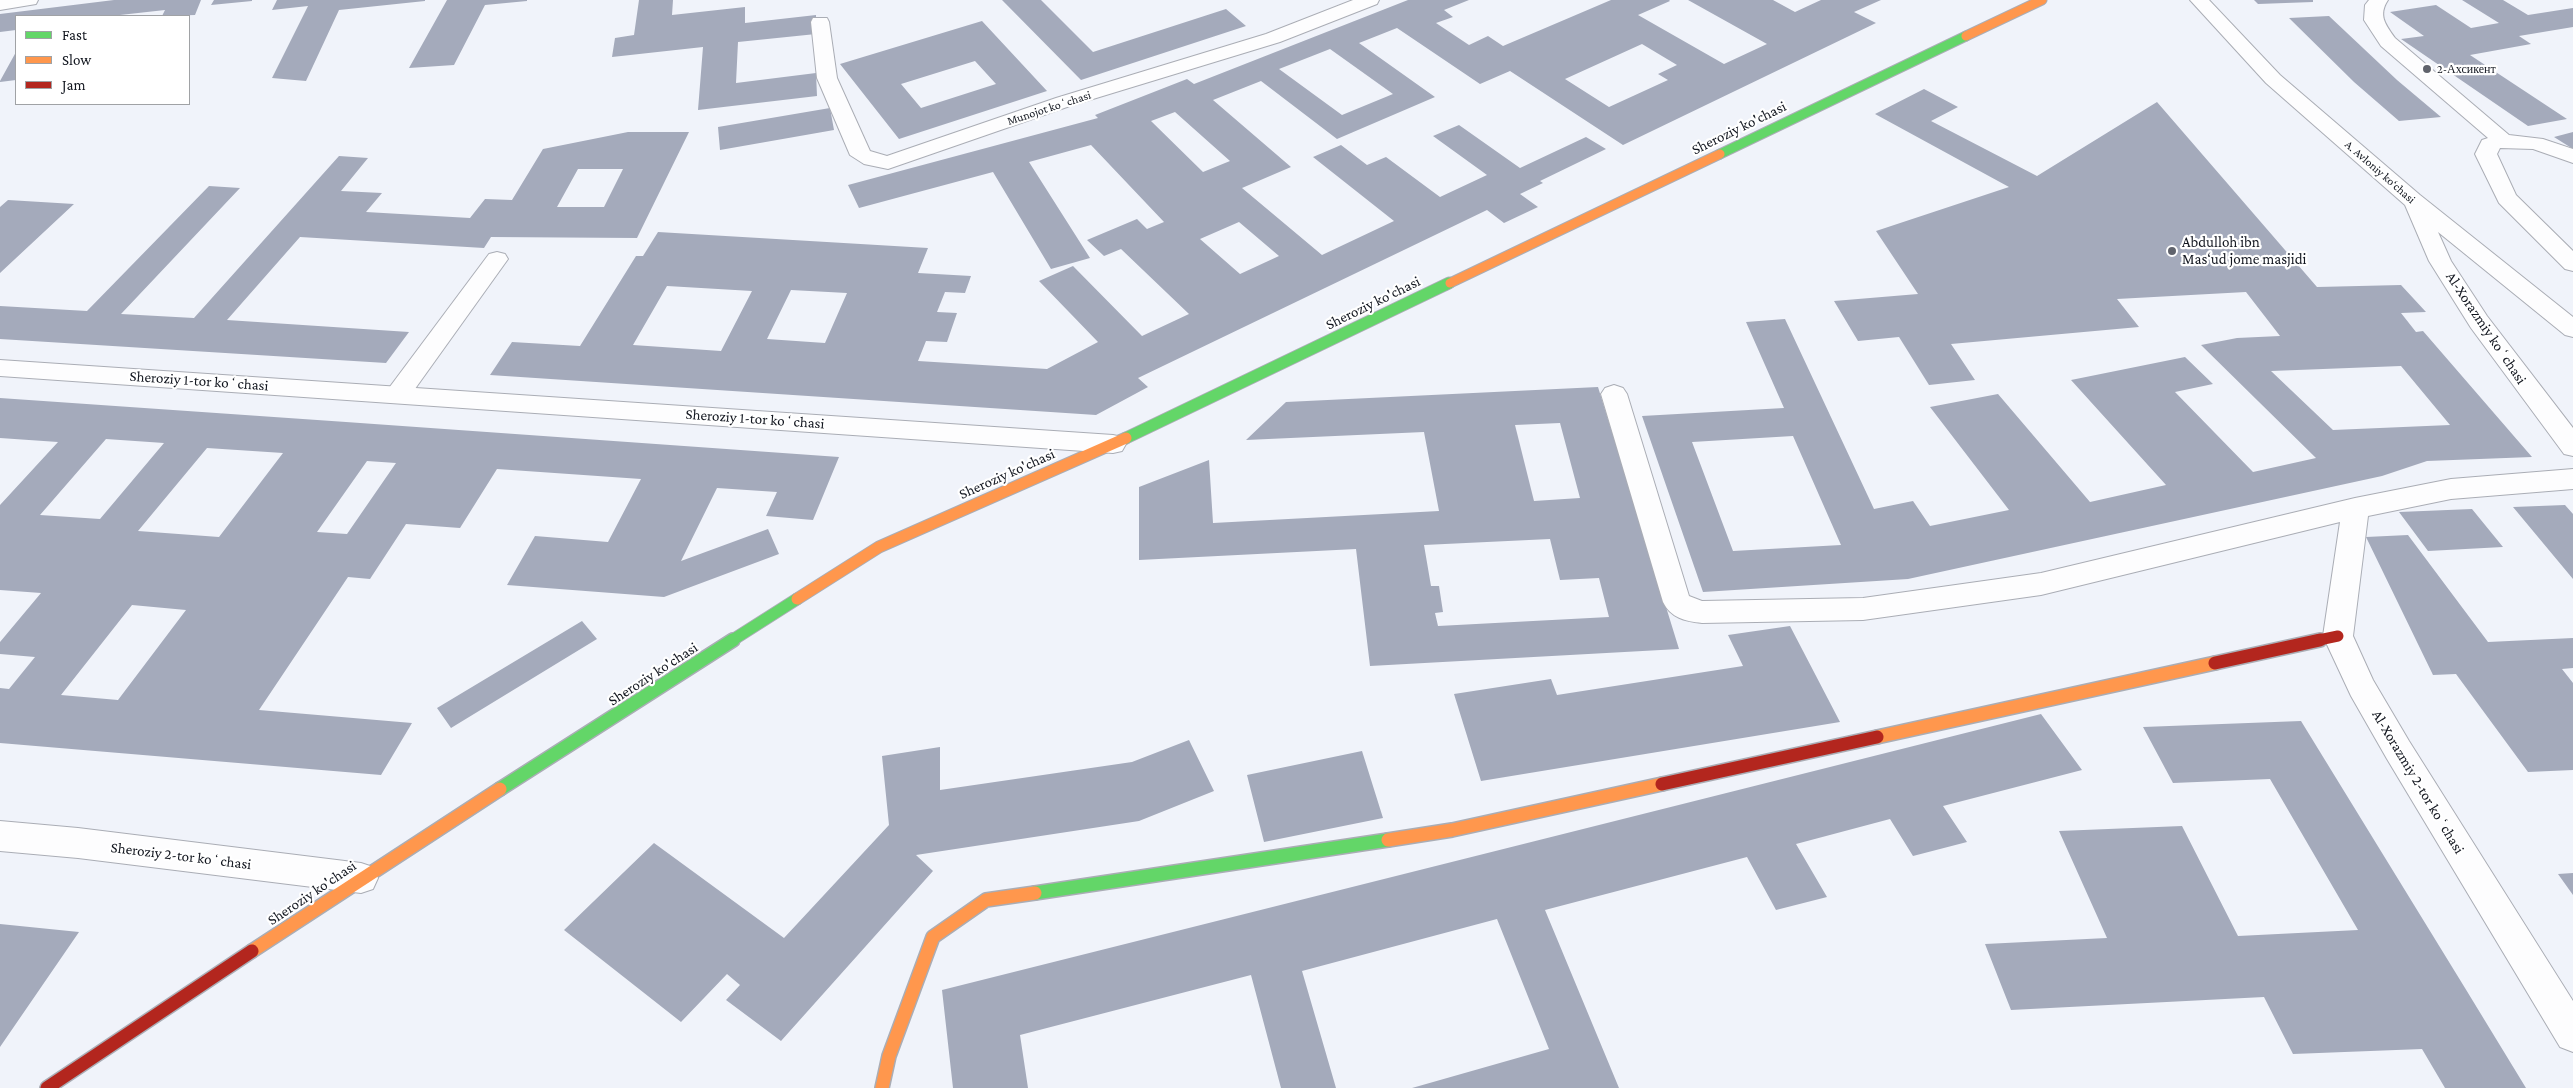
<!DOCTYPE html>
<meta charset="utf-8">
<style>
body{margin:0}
#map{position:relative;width:2573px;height:1088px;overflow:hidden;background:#f0f3fa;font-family:"Crimson Pro",serif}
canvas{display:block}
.legend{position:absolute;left:15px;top:15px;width:175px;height:90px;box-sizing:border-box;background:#fff;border:1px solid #a0a2a5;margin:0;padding:6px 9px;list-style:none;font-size:15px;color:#12161f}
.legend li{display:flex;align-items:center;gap:10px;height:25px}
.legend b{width:25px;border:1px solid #a0a2a5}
</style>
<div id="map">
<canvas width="2573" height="1088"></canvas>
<ul class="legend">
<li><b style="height:6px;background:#63d668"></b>Fast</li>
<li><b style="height:6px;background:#ff974d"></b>Slow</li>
<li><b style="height:6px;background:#b3261e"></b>Jam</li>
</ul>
</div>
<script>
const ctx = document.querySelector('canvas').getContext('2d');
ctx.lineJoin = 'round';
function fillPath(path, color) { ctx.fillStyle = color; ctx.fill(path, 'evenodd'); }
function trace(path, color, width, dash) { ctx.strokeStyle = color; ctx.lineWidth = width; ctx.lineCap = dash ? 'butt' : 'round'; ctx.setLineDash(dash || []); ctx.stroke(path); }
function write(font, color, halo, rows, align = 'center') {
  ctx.font = font + ' "Crimson Pro",serif'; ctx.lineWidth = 4.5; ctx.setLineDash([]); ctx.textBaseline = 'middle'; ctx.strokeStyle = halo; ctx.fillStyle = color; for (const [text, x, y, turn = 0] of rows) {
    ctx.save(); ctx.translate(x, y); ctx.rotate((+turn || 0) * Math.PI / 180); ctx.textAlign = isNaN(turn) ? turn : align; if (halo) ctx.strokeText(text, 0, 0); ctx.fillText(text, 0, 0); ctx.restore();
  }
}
fillPath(new Path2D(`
 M 114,0 L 201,0 L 195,15 L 162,16 L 165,10 L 111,16 L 16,16 L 16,30 L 0,32 L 0,14 Z
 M 214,0 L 252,0 L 252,1 L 211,5 Z
 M 277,0 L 425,0 L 425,1 L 339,10 L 306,81 L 272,78 L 308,6 L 272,10 Z
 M 447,0 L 527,0 L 527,1 L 485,5 L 454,65 L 409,68 Z
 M 639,0 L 673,0 L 672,15 L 745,7 L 745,23 L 816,15 L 816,34 L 738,42 L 736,83 L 816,73 L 817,96 L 698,110 L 703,47 L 612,57 L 615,38 L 634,35 Z
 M 1002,0 L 1041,0 L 1093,52 L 1226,9 L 1246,26 L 1081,80 Z
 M 1408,0 L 1469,0 L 1444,10 L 1453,17 L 1436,23 L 1469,45 L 1488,36 L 1503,46 L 1611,0 L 1669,0 L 1670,1 L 1638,15 L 1724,64 L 1767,44 L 1688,0 L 1773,0 L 1795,12 L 1821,0 L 1881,0 L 1854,12 L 1876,23 L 1623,145 L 1510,71 L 1480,84 L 1397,28 L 1359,43 L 1435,97 L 1337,139 L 1261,81 L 1213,100 L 1291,167 L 1242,188 L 1322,255 L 1394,221 L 1313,157 L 1341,145 L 1367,165 L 1386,157 L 1440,197 L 1487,175 L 1433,136 L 1459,125 L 1520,168 L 1586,137 L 1606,149 L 1540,181 L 1543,183 L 1520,194 L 1538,207 L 1504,223 L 1487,210 L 1138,378 L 1148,387 L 1096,415 L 490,375 L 512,342 L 580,346 L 636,256 L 643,256 L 658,232 L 928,248 L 918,273 L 971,276 L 965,293 L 945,292 L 937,312 L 957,313 L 947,342 L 926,341 L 918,361 L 1047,369 L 1098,342 L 1039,281 L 1073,266 L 1142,336 L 1189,314 L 1121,249 L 1104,256 L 1087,240 L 1137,219 L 1147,229 L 1164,222 L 1091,145 L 1029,162 L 1090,258 L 1051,269 L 993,172 L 859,208 L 848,185 L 1098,118 L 1095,115 L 1187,79 L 1194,84 ZM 1642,44 L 1677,65 L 1658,74 L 1668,80 L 1609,107 L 1565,79 ZM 1330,49 L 1393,94 L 1342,115 L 1279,69 ZM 1175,112 L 1230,161 L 1203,172 L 1151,121 ZM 1239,222 L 1279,256 L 1240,274 L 1200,239 ZM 667,286 L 752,291 L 721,351 L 633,345 ZM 791,290 L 847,293 L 825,343 L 767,339 Z
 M 2254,0 L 2313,0 L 2313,2 L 2258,4 Z
 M 2462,0 L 2503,0 L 2528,15 L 2573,8 L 2573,27 L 2519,36 L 2531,44 L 2470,55 L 2567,119 L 2528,126 L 2401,39 L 2424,36 L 2390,12 L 2436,5 L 2471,28 L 2499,23 Z
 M 2329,16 L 2397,80 L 2441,117 L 2399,121 L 2354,82 L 2289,18 Z
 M 982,21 L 1047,91 L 899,139 L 840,64 ZM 975,61 L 996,84 L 921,108 L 901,84 Z
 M 16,52 L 16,80 L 0,82 L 0,81 Z
 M 1924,89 L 1958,107 L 1931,121 L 2037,176 L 2157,102 L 2317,287 L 2401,285 L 2426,312 L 2401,313 L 2416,332 L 2423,331 L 2532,457 L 2427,461 L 2382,476 L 1908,579 L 1703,592 L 1642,416 L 1784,408 L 1746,322 L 1785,319 L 1874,509 L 1913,501 L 1930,526 L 2009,510 L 1930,407 L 1998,394 L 2090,502 L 2166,485 L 2071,380 L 2185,357 L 2213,384 L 2175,392 L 2253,472 L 2316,458 L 2201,345 L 2237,338 L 2280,336 L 2246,292 L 2117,299 L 2139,327 L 1951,344 L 1975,380 L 1929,385 L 1899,337 L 1858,341 L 1834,301 L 1918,294 L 1876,231 L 2009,187 L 1875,114 ZM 2401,366 L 2450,425 L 2333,430 L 2271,371 ZM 1793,436 L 1841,545 L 1733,551 L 1692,442 Z
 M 830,108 L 834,130 L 720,150 L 718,127 Z
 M 628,132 L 689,132 L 637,238 L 491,237 L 484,248 L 300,237 L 227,320 L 409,332 L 386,363 L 0,339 L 0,306 L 87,311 L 209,186 L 240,188 L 121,314 L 194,318 L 339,156 L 368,158 L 341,191 L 382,193 L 366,212 L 470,218 L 485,199 L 512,200 L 543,149 ZM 578,169 L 623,169 L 604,207 L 557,207 Z
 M 2573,132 L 2573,149 L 2554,137 Z
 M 8,200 L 74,204 L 0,273 L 0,207 Z
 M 1598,387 L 1679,649 L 1370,666 L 1356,549 L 1139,560 L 1139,487 L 1209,460 L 1213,523 L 1439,511 L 1424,432 L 1246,440 L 1286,402 ZM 1560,423 L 1580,498 L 1534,501 L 1515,425 ZM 1550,539 L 1560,580 L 1599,578 L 1609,617 L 1438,626 L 1435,613 L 1443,612 L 1439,586 L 1431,586 L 1424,545 Z
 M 0,398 L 346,422 L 839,457 L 813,520 L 766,516 L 777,492 L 717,488 L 681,561 L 768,529 L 779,554 L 664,597 L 507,585 L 535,536 L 608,542 L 641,479 L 497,469 L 460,528 L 406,524 L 370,579 L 348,577 L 259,710 L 412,723 L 381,775 L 0,743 L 0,688 L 9,689 L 35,657 L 0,654 L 0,642 L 41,593 L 0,590 L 0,505 L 58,442 L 0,438 ZM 106,439 L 164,443 L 100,519 L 40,515 ZM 207,448 L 283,453 L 219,537 L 138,531 ZM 367,461 L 396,463 L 347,534 L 317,532 ZM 132,605 L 186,610 L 118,700 L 61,695 Z
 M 2565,505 L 2573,514 L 2573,579 L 2513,507 Z
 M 2472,509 L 2503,547 L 2428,551 L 2399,512 Z
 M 2408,535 L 2488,642 L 2573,638 L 2573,668 L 2562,669 L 2573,683 L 2573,770 L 2528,772 L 2456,674 L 2433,675 L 2366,537 Z
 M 582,621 L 597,639 L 451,728 L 437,708 Z
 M 1790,626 L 1840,722 L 1481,781 L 1454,694 L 1551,679 L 1557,695 L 1743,666 L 1728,635 Z
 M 2041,714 L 2082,770 L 1943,806 L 1967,842 L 1913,856 L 1890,819 L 1796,844 L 1827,897 L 1776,910 L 1747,857 L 1545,910 L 1619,1088 L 1412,1088 L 1549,1049 L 1497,919 L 1302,971 L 1336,1088 L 1281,1088 L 1251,975 L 1020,1035 L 1028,1088 L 953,1088 L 942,990 Z
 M 2301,721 L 2465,988 L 2526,1088 L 2445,1088 L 2422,1049 L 2293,1054 L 2264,997 L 2011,1010 L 1985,944 L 2107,938 L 2059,831 L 2182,826 L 2238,936 L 2358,930 L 2270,779 L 2173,783 L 2143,727 Z
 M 1189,740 L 1214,791 L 1139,821 L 916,855 L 933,871 L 781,1041 L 726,1000 L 740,985 L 727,974 L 681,1022 L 564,930 L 654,843 L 784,938 L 889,825 L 882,756 L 940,747 L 940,790 L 1132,762 Z
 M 1362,751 L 1383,818 L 1264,842 L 1247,775 Z
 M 2573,873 L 2573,895 L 2558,874 Z
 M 0,924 L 79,932 L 0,1047 Z`), '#a4aabb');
const lane = new Path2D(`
 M 497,252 L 505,254 L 508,259 L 407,400 L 398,403 L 389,400 L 385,394 L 389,388 L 489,254 Z`);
const street = new Path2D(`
 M 0,0 L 38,0 L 36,4 L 0,10 Z
 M 1353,0 L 1379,0 L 1377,4 L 1280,42 L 1070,106 L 888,169 L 864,164 L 850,155 L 817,78 L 811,22 L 813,18 L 827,18 L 829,22 L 837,78 L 870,151 L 887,156 L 1056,98 L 1266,34 Z
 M 2190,0 L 2209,0 L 2280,75 L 2420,195 L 2573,317 L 2573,337 L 2565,335 L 2438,232 L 2451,261 L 2487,316 L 2573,428 L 2573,456 L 2564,454 L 2471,328 L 2429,261 L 2405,205 L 2266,83 Z
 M 2369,0 L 2388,0 C 2378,15 2385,24 2395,38 L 2509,135 L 2543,139 L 2573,149 L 2573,163 L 2533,149 L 2500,148 L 2497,154 L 2516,195 L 2573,251 L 2573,271 L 2565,269 L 2499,203 L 2475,154 L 2482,140 L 2488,138 L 2381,46 L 2364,20 L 2365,5 Z
 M 0,360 L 1113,435 L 1122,437 L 1126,444 L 1122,451 L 1113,453 L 0,376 Z
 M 1614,385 L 1623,388 L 1627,394 L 1689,596 L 1702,601 L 1863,598 L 2041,573 L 2355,498 L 2451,479 L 2573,469 L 2573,489 L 2451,499 L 2368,516 L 2353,636 L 2373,680 L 2409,741 L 2573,1001 L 2573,1052 L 2560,1047 L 2387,759 L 2351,696 L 2323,636 L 2340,522 L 2041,595 L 1863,620 L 1702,623 C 1685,621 1671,618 1663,602 L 1601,394 L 1605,388 Z
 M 0,821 L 78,828 L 361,863 L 373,867 L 378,878 L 373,889 L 361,893 L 78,858 L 0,851 Z`);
const fastFar2 = new Path2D(`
 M 1720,154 L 1966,36
 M 1446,285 L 1450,283`);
const fastFar1 = new Path2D(`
 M 1126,438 L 1449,283
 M 731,641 L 797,599`);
const fast = new Path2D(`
 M 500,789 L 733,640
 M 1035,893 L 1388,840`);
const slowFar2 = new Path2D(`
 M 1966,36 L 2042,0
 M 1450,283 L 1720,154`);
const slowFar1 = new Path2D(`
 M 797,599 L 879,547 L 1126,438`);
const slow = new Path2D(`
 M 1877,737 L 2215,663
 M 1388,840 L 1452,830 L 1662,784
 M 252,951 L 500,789
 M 882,1088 L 889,1056 L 933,937 L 986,900 L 1035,893`);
const jamFar1 = new Path2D(`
 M 2314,641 L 2338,636`);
const jam = new Path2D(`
 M 2215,663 L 2320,640
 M 1662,784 L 1877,737
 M 47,1088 L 252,951`);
trace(lane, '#aaadb5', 2);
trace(street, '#aaadb5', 2);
trace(fastFar2, '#aaadb5', 11);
trace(fastFar1, '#aaadb5', 13);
trace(fast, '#aaadb5', 16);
trace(slowFar2, '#aaadb5', 11);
trace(slowFar1, '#aaadb5', 13);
trace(slow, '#aaadb5', 16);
trace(jamFar1, '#aaadb5', 13);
trace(jam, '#aaadb5', 16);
fillPath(lane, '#fdfdfe');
fillPath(street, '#fdfdfe');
trace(fastFar2, '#63d668', 9);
trace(fastFar1, '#63d668', 11);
trace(fast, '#63d668', 13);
trace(slowFar2, '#ff974d', 9);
trace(slowFar1, '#ff974d', 11);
trace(slow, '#ff974d', 13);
trace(jamFar1, '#b3261e', 11);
trace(jam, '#b3261e', 13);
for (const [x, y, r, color] of [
 [2427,69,5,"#60636c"],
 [2172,251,5,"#60636c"]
]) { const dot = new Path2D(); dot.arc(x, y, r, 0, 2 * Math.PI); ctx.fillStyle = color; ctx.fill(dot); trace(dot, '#fff', 2); }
write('12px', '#12161f', '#fff', [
 ["2-Ахсикент",2437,69]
], 'left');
write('12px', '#12161f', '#fff', [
 ["Munojot koʻchasi",1049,108,-18],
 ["A. Avloniy ko‘chasi",2380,172,41]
]);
write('15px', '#12161f', '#fff', [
 ["Sheroziy ko'chasi",1739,128,-26],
 ["Sheroziy ko'chasi",1373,303,-26],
 ["Al-Xorazmiy koʻchasi",2486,328,56],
 ["Sheroziy 1-tor koʻchasi",199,381,4],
 ["Sheroziy 1-tor koʻchasi",755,419,4],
 ["Sheroziy ko'chasi",1007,474,-24],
 ["Sheroziy ko'chasi",653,674,-33],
 ["Al-Xorazmiy 2-tor koʻchasi",2418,782,59],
 ["Sheroziy 2-tor koʻchasi",181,856,7],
 ["Sheroziy ko'chasi",312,893,-34]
]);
write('15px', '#12161f', '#fff', [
 ["Abdulloh ibn",2182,242],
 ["Mas‘ud jome masjidi",2182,259]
], 'left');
</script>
